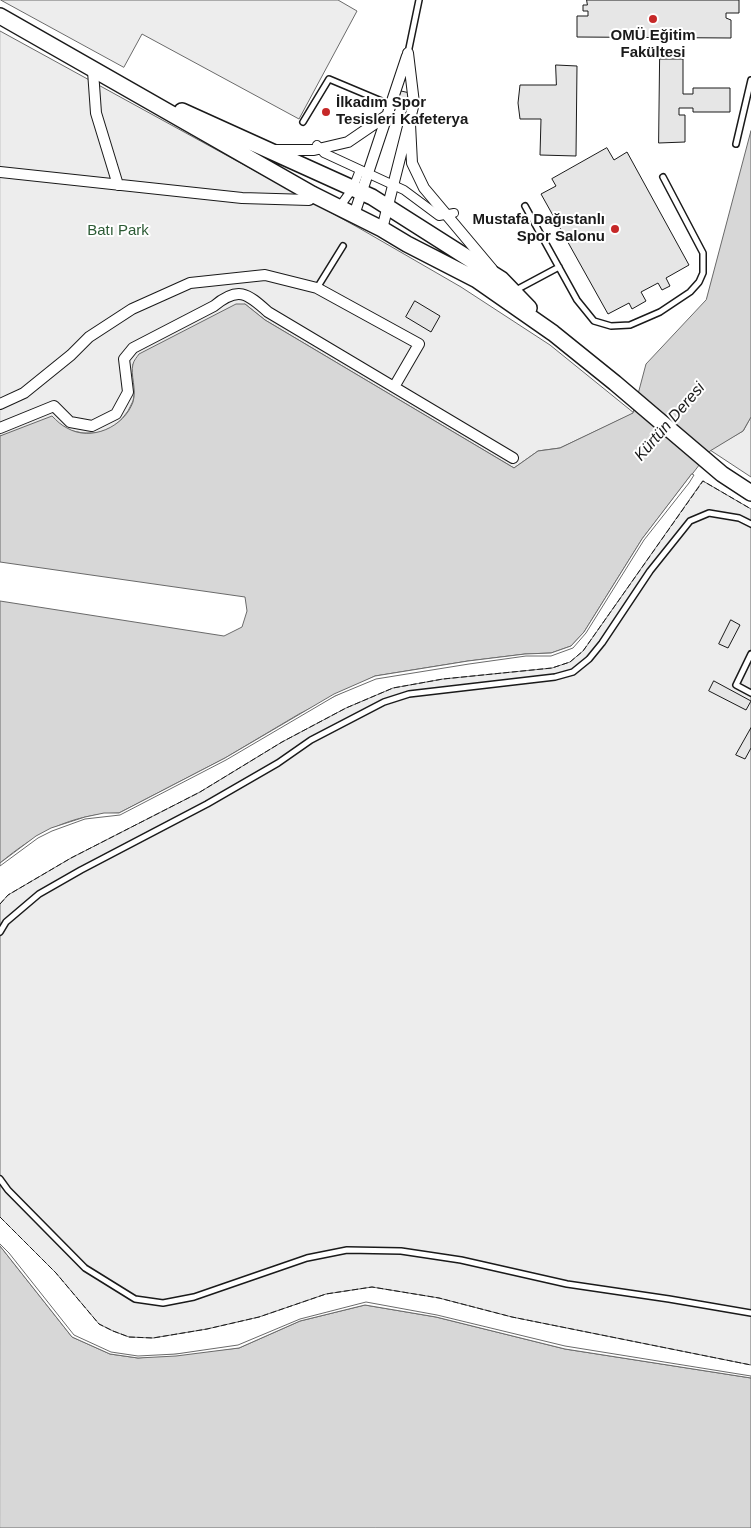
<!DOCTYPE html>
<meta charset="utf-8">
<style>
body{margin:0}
canvas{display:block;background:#fff}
</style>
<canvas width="751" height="1528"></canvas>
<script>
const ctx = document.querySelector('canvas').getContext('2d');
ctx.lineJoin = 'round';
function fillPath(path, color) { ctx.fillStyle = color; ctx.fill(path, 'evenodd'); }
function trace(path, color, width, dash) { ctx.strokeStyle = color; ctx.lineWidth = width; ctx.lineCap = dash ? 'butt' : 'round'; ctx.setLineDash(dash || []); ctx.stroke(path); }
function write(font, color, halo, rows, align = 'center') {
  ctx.font = font + ' Arial,sans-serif'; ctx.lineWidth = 4; ctx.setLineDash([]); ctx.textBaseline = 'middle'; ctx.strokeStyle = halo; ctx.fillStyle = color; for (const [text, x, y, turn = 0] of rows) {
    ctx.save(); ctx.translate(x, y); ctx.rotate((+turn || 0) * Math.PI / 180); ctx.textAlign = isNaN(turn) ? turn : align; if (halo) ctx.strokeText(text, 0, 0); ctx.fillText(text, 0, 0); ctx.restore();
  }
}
const built = new Path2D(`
 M 1,0 L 338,0 L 357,11 L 299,119 L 142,34 L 124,67 Z
 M 0,31 L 359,228 L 461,287 L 550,345 L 634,413 L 560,448 L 538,451 L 514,468 L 265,320 L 245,304 L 133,364 L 135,390 L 133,401 L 128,411 L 121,420 L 111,428 L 98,433 L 83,433 L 68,430 L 60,424 L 0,436 Z
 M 751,417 L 751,477 L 710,450 L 743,431 Z
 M 703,481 L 751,509 L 751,1365 L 512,1317 L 439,1298 L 372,1287 L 326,1294 L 259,1317 L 207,1329 L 153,1338 L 129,1337 L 113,1331 L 99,1324 L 56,1273 L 0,1217 L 0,904 L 8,895 L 71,858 L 200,792 L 282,742 L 346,708 L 393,688 L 443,679 L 552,668 L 570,662 L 583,651 Z`);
fillPath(built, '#ededed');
trace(built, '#6a6a6a', 1);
const water = new Path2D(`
 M 751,131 L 751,417 L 743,431 L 710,451 L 642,539 L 584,632 L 571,646 L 551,653 L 525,654 L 468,661 L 375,676 L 299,714 L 225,758 L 119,813 C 71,814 36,833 0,863 L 0,601 L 224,636 L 242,627 L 247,611 L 245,597 L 0,562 L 0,436 L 52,416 C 57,421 61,425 67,428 C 91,442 124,427 133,402 C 137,389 130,375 133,364 C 134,360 137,357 139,354 L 236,304 L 245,304 L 265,320 L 514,468 L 538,451 L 560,448 L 633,413 L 646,364 L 706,300 Z
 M 0,1246 L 72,1337 L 110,1354 L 138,1358 L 239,1348 L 300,1321 L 365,1305 L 436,1317 L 565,1349 L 751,1378 L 751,1528 L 0,1528 Z`);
fillPath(water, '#d7d7d7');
trace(water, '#6a6a6a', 1);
const pier = new Path2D(`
 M 692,474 L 694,475 L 689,483 L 644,540 L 586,633 L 573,648 L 551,656 L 526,656 L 469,664 L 376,679 L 335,696 L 226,760 L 120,815 L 85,819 L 52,831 L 38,838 L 0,866 L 0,863 L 36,836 L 51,828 L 85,817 L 104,813 L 119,813 L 225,758 L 334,694 L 375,676 L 468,661 L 525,654 L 551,653 L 571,646 L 584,632 L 642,539 Z
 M 0,1244 L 9,1253 L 74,1335 L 111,1352 L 138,1356 L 176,1354 L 238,1345 L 300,1319 L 366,1302 L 437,1315 L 565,1346 L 751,1376 L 751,1378 L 565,1349 L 436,1317 L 365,1305 L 300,1321 L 239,1348 L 176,1356 L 138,1358 L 110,1354 L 72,1337 L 0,1246 Z`);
fillPath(pier, '#fff');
trace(pier, '#6a6a6a', 1);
const building = new Path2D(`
 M 587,0 L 739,0 L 739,13 L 726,13 L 726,18 L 731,20 L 731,38 L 577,37 L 577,16 L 588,16 L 588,11 L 583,11 L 583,5 L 587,5 Z
 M 660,59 L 683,59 L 683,94 L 693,94 L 693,88 L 730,88 L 730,112 L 693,112 L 693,108 L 679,108 L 679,115 L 685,115 L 685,142 L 659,143 Z
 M 556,65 L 577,66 L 576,156 L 540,155 L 541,119 L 520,119 L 518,103 L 520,85 L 556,85 Z
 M 401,91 L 410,93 L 405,102 L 403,103 L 399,98 Z
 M 607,148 L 614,160 L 627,152 L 689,265 L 666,278 L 670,286 L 662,290 L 658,283 L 641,292 L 646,301 L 632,309 L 629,303 L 608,314 L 541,194 L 556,186 L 552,179 Z
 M 415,301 L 440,316 L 431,332 L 406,317 Z
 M 731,620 L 740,625 L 728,648 L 719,644 Z
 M 714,681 L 751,701 L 746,710 L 709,691 Z
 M 751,728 L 751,748 L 745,759 L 736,755 Z`);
fillPath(building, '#e6e6e6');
trace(building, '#1a1a1a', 1);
const service = new Path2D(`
 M 408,53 L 419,0
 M 303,122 L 329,79 L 391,105
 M 736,144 L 751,80
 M 525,206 L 577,300 L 594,321 L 611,326 L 630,325 L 660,312 L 690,292 L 699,282 L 703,273 L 703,253 L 663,177
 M 317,288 L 343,246
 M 516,290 L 559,267
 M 751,654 L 736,685 L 751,693
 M 0,932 L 6,922 L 39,894 L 81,870 L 207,804 L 278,763 L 311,740 L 384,702 L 409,694 L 555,677 L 573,672 L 589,659 L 602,643 L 650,571 L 690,521 L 709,513 L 739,518 L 751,524
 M 0,1179 L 8,1190 L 85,1268 L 135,1299 L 163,1303 L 194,1297 L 307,1258 L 347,1250 L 401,1251 L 461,1260 L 567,1284 L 669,1299 L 751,1313`);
const pedestrian = new Path2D(`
 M 317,145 L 324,153 L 404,190 L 439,216 L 454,213
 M 338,209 L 353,188 L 360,170`);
const minor = new Path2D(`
 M 93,71 L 96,113 L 118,185
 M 410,124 L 412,163 L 424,188 L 492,269
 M 274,150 L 314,150 L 348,142 L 389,114
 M 0,172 L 242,198 L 309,200 L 312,194
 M 354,215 L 407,56
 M 382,229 L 414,103 L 408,53
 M 0,404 L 24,393 L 71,355 L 89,337 L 132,309 L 190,283 L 265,275 L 317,288 L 419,344 L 394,387
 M 0,428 L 54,406 L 70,422 L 92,426 L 116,414 L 128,392 L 124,359 L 133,348 L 214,306 C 238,286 247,293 268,312 L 513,458`);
const secondary = new Path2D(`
 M 0,16 L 312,194 L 382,229 L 407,244 L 477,280 L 553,333 L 615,383 L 722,474 L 751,493
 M 182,111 L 372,197 L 501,279 L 529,308`);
trace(service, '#1a1a1a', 8);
trace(pedestrian, '#1a1a1a', 10);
trace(minor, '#1a1a1a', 12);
trace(secondary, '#1a1a1a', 18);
trace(service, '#fff', 5);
trace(pedestrian, '#fff', 8);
trace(minor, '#fff', 10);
trace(secondary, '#fff', 15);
trace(new Path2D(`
 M 0,904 L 8,895 L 71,858 L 200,792 L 282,742 L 346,708 L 393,688 L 443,679 L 552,668 L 570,662 L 583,651 L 703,481 L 751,509
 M 0,1217 L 56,1273 L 99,1324 L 113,1331 L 129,1337 L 153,1338 L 207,1329 L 259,1317 L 326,1294 L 372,1287 L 439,1298 L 512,1317 L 751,1365`), '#1a1a1a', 1, [6, 2.5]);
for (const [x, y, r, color] of [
 [653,19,5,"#c62828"],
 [326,112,5,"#c62828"],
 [615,229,5,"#c62828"]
]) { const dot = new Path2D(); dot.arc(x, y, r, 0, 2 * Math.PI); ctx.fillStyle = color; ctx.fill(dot); trace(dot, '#fff', 2); }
write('bold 15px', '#1a1a1a', '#fff', [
 ["OMÜ Eğitim",653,36],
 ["Fakültesi",653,53],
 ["İlkadım Spor",336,103,"left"],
 ["Tesisleri Kafeterya",336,120,"left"],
 ["Mustafa Dağıstanlı",605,220,"right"],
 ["Spor Salonu",605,237,"right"]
]);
write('15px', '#2b5a34', '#fff', [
 ["Batı Park",118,231]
]);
write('italic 16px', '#1a1a1a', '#fff', [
 ["Kürtün Deresi",670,422,-49]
]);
</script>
